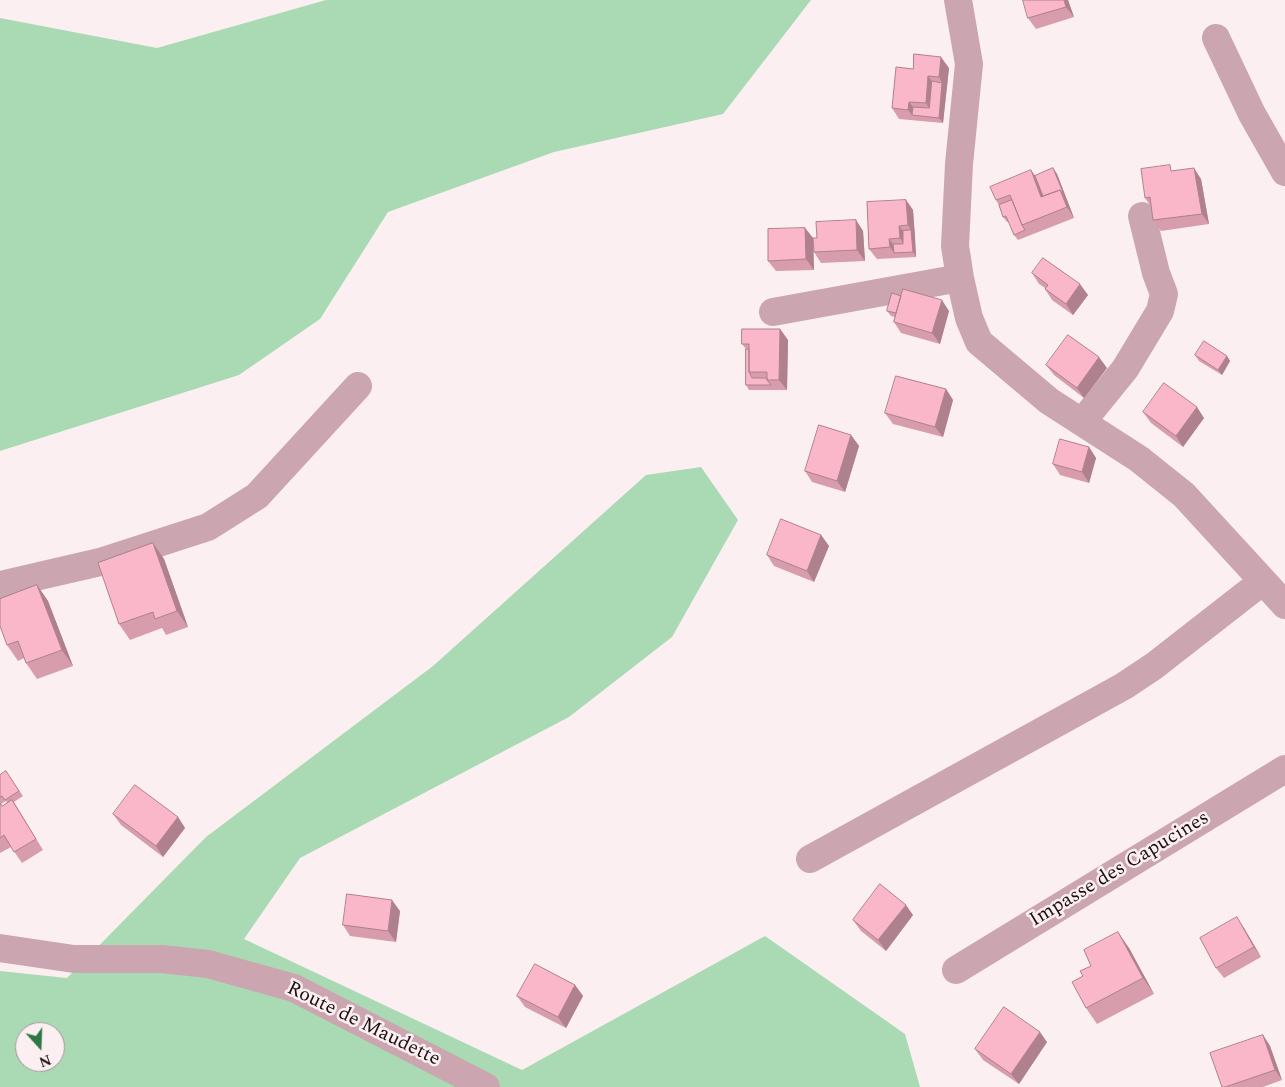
<!DOCTYPE html>
<style>
body{margin:0}
#map{position:relative;width:1285px;height:1087px;overflow:hidden;background:#fceff2;font-family:Spectral,serif}
canvas{display:block}
.north{position:absolute;left:15px;top:1022px;width:50px;height:50px;box-sizing:border-box;background:#fceff2;border:1px solid #a29699;border-radius:50%;rotate:160deg;font-size:14px;font-weight:700;line-height:20px;text-align:center;color:#1b1114}
.north::after{content:'';display:block;margin:auto;width:18px;height:22px;background:#2e7845;clip-path:polygon(50% 0,100% 100%,50% 72%,0 100%)}
</style>
<div id="map">
<canvas width="1285" height="1087"></canvas>
<div class="north">N</div>
</div>
<script>
const ctx = document.querySelector('canvas').getContext('2d');
ctx.lineJoin = 'round';
function fillPath(path, color) { ctx.fillStyle = color; ctx.fill(path, 'evenodd'); }
function trace(path, color, width, dash) { ctx.strokeStyle = color; ctx.lineWidth = width; ctx.lineCap = dash ? 'butt' : 'round'; ctx.setLineDash(dash || []); ctx.stroke(path); }
function write(font, color, halo, rows, align = 'center') {
  ctx.font = font + ' Spectral,serif'; ctx.lineWidth = 5; ctx.setLineDash([]); ctx.textBaseline = 'middle'; ctx.strokeStyle = halo; ctx.fillStyle = color; for (const [text, x, y, turn = 0] of rows) {
    ctx.save(); ctx.translate(x, y); ctx.rotate((+turn || 0) * Math.PI / 180); ctx.textAlign = isNaN(turn) ? turn : align; if (halo) ctx.strokeText(text, 0, 0); ctx.fillText(text, 0, 0); ctx.restore();
  }
}
fillPath(new Path2D(`
 M 326,0 L 811,0 L 723,114 L 554,152 L 388,212 L 320,319 L 239,375 L 0,451 L 0,18 L 157,48 Z
 M 701,467 L 738,520 L 672,637 L 569,717 L 300,858 L 244,939 L 522,1070 L 765,936 L 905,1034 L 920,1087 L 0,1087 L 0,971 L 67,978 L 206,837 L 433,666 L 646,475 ZM 25,1032 L 55,1032 L 55,1062 L 25,1062 Z`), '#a9dab4');
trace(new Path2D(`
 M 958,0 L 969,64 L 959,164 L 955,246 L 960,278 L 969,318 L 979,342 L 1049,401 L 1139,459 L 1184,495 L 1285,605
 M 1216,38 L 1252,114 L 1285,172
 M 773,312 L 960,278
 M 1082,422 L 1125,369 L 1160,311 L 1164,294 L 1156,273 L 1142,216
 M 0,585 L 100,562 L 208,527 L 257,496 L 358,386
 M 810,859 L 1124,686 L 1154,666 L 1263,581
 M 0,948 L 74,959 L 162,959 L 208,964 L 294,988 L 486,1087
 M 956,970 L 1285,769`), '#cba6b0', 28);
fillPath(new Path2D(`
 M 1068,0 L 1074,17 L 1036,29 L 1028,18 Z
 M 949,68 L 943,123 L 899,119 L 892,108 L 913,69 Z
 M 1053,168 L 1057,174 L 1074,218 L 1018,240 L 1014,235 L 1009,221 L 1007,222 L 1003,217 L 999,205 L 996,200 L 1035,176 Z
 M 1174,170 L 1201,179 L 1209,224 L 1161,231 L 1153,220 L 1152,208 L 1145,198 Z
 M 906,200 L 913,210 L 916,257 L 877,259 L 869,249 Z
 M 856,220 L 863,231 L 865,261 L 821,263 L 814,252 L 817,238 Z
 M 805,228 L 813,238 L 814,270 L 776,271 L 768,261 Z
 M 1032,273 L 1088,295 L 1073,315 L 1052,300 L 1045,289 L 1045,288 L 1039,284 Z
 M 887,311 L 949,311 L 940,344 L 901,333 L 894,322 L 895,317 L 891,316 Z
 M 780,329 L 788,340 L 787,390 L 749,390 L 746,385 L 746,349 L 742,344 Z
 M 1195,355 L 1227,356 L 1230,361 L 1222,375 L 1199,361 Z
 M 1046,365 L 1107,368 L 1084,398 L 1054,375 Z
 M 946,389 L 953,400 L 943,437 L 893,424 L 885,413 Z
 M 1143,412 L 1204,418 L 1183,447 L 1151,423 Z
 M 851,435 L 859,446 L 845,492 L 812,482 L 805,471 Z
 M 1089,447 L 1096,458 L 1089,483 L 1060,475 L 1053,464 Z
 M 821,535 L 829,546 L 814,582 L 774,566 L 767,555 Z
 M 153,543 L 164,559 L 188,627 L 166,635 L 162,628 L 130,640 L 119,624 Z
 M 37,585 L 48,601 L 73,666 L 37,679 L 26,663 L 24,658 L 18,661 L 7,645 Z
 M 6,771 L 23,796 L 14,802 L 43,850 L 22,863 L 11,847 L 0,853 L 0,775 ZM 6,801 L 7,803 L 2,806 L 1,804 Z
 M 113,814 L 178,817 L 185,828 L 163,857 L 121,825 Z
 M 400,911 L 396,942 L 350,936 L 343,925 Z
 M 913,915 L 886,951 L 861,931 L 853,920 Z
 M 1244,928 L 1261,957 L 1224,978 L 1216,968 Z
 M 1129,948 L 1154,994 L 1097,1024 L 1086,1008 L 1083,976 Z
 M 575,985 L 583,996 L 566,1028 L 525,1007 L 517,996 Z
 M 1263,1035 L 1270,1046 L 1282,1080 L 1263,1087 L 1222,1087 Z
 M 1047,1042 L 1019,1084 L 983,1060 L 975,1049 Z`), '#d79dad');
fillPath(new Path2D(`
 M 1064,0 L 1068,0 L 1074,17 L 1066,7 Z
 M 941,57 L 949,68 L 943,123 L 939,118 L 942,83 L 939,77 Z
 M 928,76 L 936,87 L 933,114 L 926,103 Z
 M 909,102 L 917,112 L 912,115 L 908,110 Z
 M 1053,168 L 1057,174 L 1074,218 L 1067,207 Z
 M 1194,168 L 1201,179 L 1209,224 L 1202,214 Z
 M 1031,170 L 1039,181 L 1045,202 L 1041,197 Z
 M 906,200 L 913,210 L 915,236 L 908,225 Z
 M 856,220 L 863,231 L 865,261 L 857,250 Z
 M 899,226 L 907,236 L 907,249 L 900,238 Z
 M 805,228 L 813,238 L 814,270 L 806,259 Z
 M 911,230 L 915,236 L 916,257 L 913,252 Z
 M 889,239 L 897,249 L 894,253 L 890,247 Z
 M 1080,284 L 1088,295 L 1073,315 L 1066,304 Z
 M 942,300 L 949,311 L 940,344 L 932,333 Z
 M 780,329 L 788,340 L 787,390 L 779,380 Z
 M 1227,356 L 1230,361 L 1222,375 L 1218,370 Z
 M 1099,357 L 1107,368 L 1084,398 L 1077,388 Z
 M 946,389 L 953,400 L 943,437 L 935,427 Z
 M 1197,407 L 1204,418 L 1183,447 L 1176,436 Z
 M 851,435 L 859,446 L 845,492 L 837,481 Z
 M 1089,447 L 1096,458 L 1089,483 L 1082,472 Z
 M 821,535 L 829,546 L 814,582 L 807,571 Z
 M 153,543 L 164,559 L 188,627 L 177,611 Z
 M 37,585 L 48,601 L 73,666 L 62,650 Z
 M 178,817 L 185,828 L 163,857 L 156,846 Z
 M 392,900 L 400,911 L 396,942 L 388,931 Z
 M 906,905 L 913,915 L 886,951 L 878,940 Z
 M 1237,917 L 1244,928 L 1261,957 L 1254,947 Z
 M 1118,932 L 1129,948 L 1154,994 L 1143,978 Z
 M 575,985 L 583,996 L 566,1028 L 558,1017 Z
 M 1040,1032 L 1047,1042 L 1019,1084 L 1011,1074 Z
 M 1263,1035 L 1270,1046 L 1282,1080 L 1275,1070 Z`), '#af808d');
const building = new Path2D(`
 M 1023,0 L 1064,0 L 1066,7 L 1028,18 Z
 M 914,54 L 941,57 L 939,77 L 928,76 L 926,103 L 909,102 L 908,110 L 892,108 L 896,67 L 913,69 Z
 M 932,81 L 942,83 L 939,118 L 912,115 L 913,107 L 929,108 Z
 M 1170,165 L 1171,171 L 1194,168 L 1202,214 L 1153,220 L 1150,197 L 1145,198 L 1141,169 Z
 M 1053,168 L 1064,195 L 1060,190 L 1043,196 L 1035,176 Z
 M 1031,170 L 1041,197 L 1060,190 L 1067,207 L 1022,225 L 1010,195 L 996,200 L 990,187 Z
 M 906,200 L 908,225 L 899,226 L 900,238 L 889,239 L 890,247 L 869,249 L 867,202 Z
 M 1012,200 L 1022,225 L 1025,230 L 1014,235 L 1006,216 L 1003,217 L 999,205 Z
 M 856,220 L 857,250 L 814,252 L 813,238 L 817,238 L 816,222 Z
 M 805,228 L 806,259 L 768,261 L 768,229 Z
 M 911,230 L 913,252 L 894,253 L 893,244 L 903,244 L 903,231 Z
 M 1043,258 L 1080,284 L 1066,304 L 1045,289 L 1048,285 L 1032,273 Z
 M 903,289 L 942,300 L 932,333 L 894,322 Z
 M 892,293 L 901,296 L 896,313 L 887,311 Z
 M 742,329 L 780,329 L 779,380 L 767,380 L 767,372 L 749,372 L 749,344 L 742,344 Z
 M 1068,335 L 1099,357 L 1077,388 L 1046,365 Z
 M 1204,341 L 1227,356 L 1218,370 L 1195,355 Z
 M 746,349 L 749,349 L 749,372 L 752,378 L 767,378 L 767,380 L 771,385 L 746,385 Z
 M 896,376 L 946,389 L 935,427 L 885,413 Z
 M 1164,383 L 1197,407 L 1176,436 L 1143,412 Z
 M 819,425 L 851,435 L 837,481 L 805,471 Z
 M 1060,439 L 1089,447 L 1082,472 L 1053,464 Z
 M 781,519 L 821,535 L 807,571 L 767,555 Z
 M 153,543 L 177,611 L 155,619 L 153,612 L 119,624 L 98,563 Z
 M 37,585 L 62,650 L 26,663 L 18,641 L 7,645 L 0,626 L 0,599 Z
 M 6,771 L 19,791 L 5,800 L 2,796 L 0,797 L 0,775 Z
 M 135,785 L 178,817 L 156,846 L 113,814 Z
 M 12,800 L 36,839 L 14,852 L 4,835 L 0,838 L 0,803 L 2,806 Z
 M 880,884 L 906,905 L 878,940 L 853,920 Z
 M 347,894 L 392,900 L 388,931 L 343,925 Z
 M 1237,917 L 1254,947 L 1216,968 L 1200,938 Z
 M 1118,932 L 1143,978 L 1086,1008 L 1072,982 L 1083,976 L 1080,971 L 1091,966 L 1084,950 Z
 M 535,964 L 575,985 L 558,1017 L 517,996 Z
 M 1004,1007 L 1040,1032 L 1011,1074 L 975,1049 Z
 M 1263,1035 L 1275,1070 L 1225,1087 L 1222,1087 L 1210,1053 Z`);
fillPath(building, '#fab7c9');
trace(building, '#af808d', 1);
write('20px', '#1b1114', '#fceff2', [
 ["Impasse des Capucines",1120,870,-31],
 ["Route de Maudette",363,1025,26]
]);
</script>
